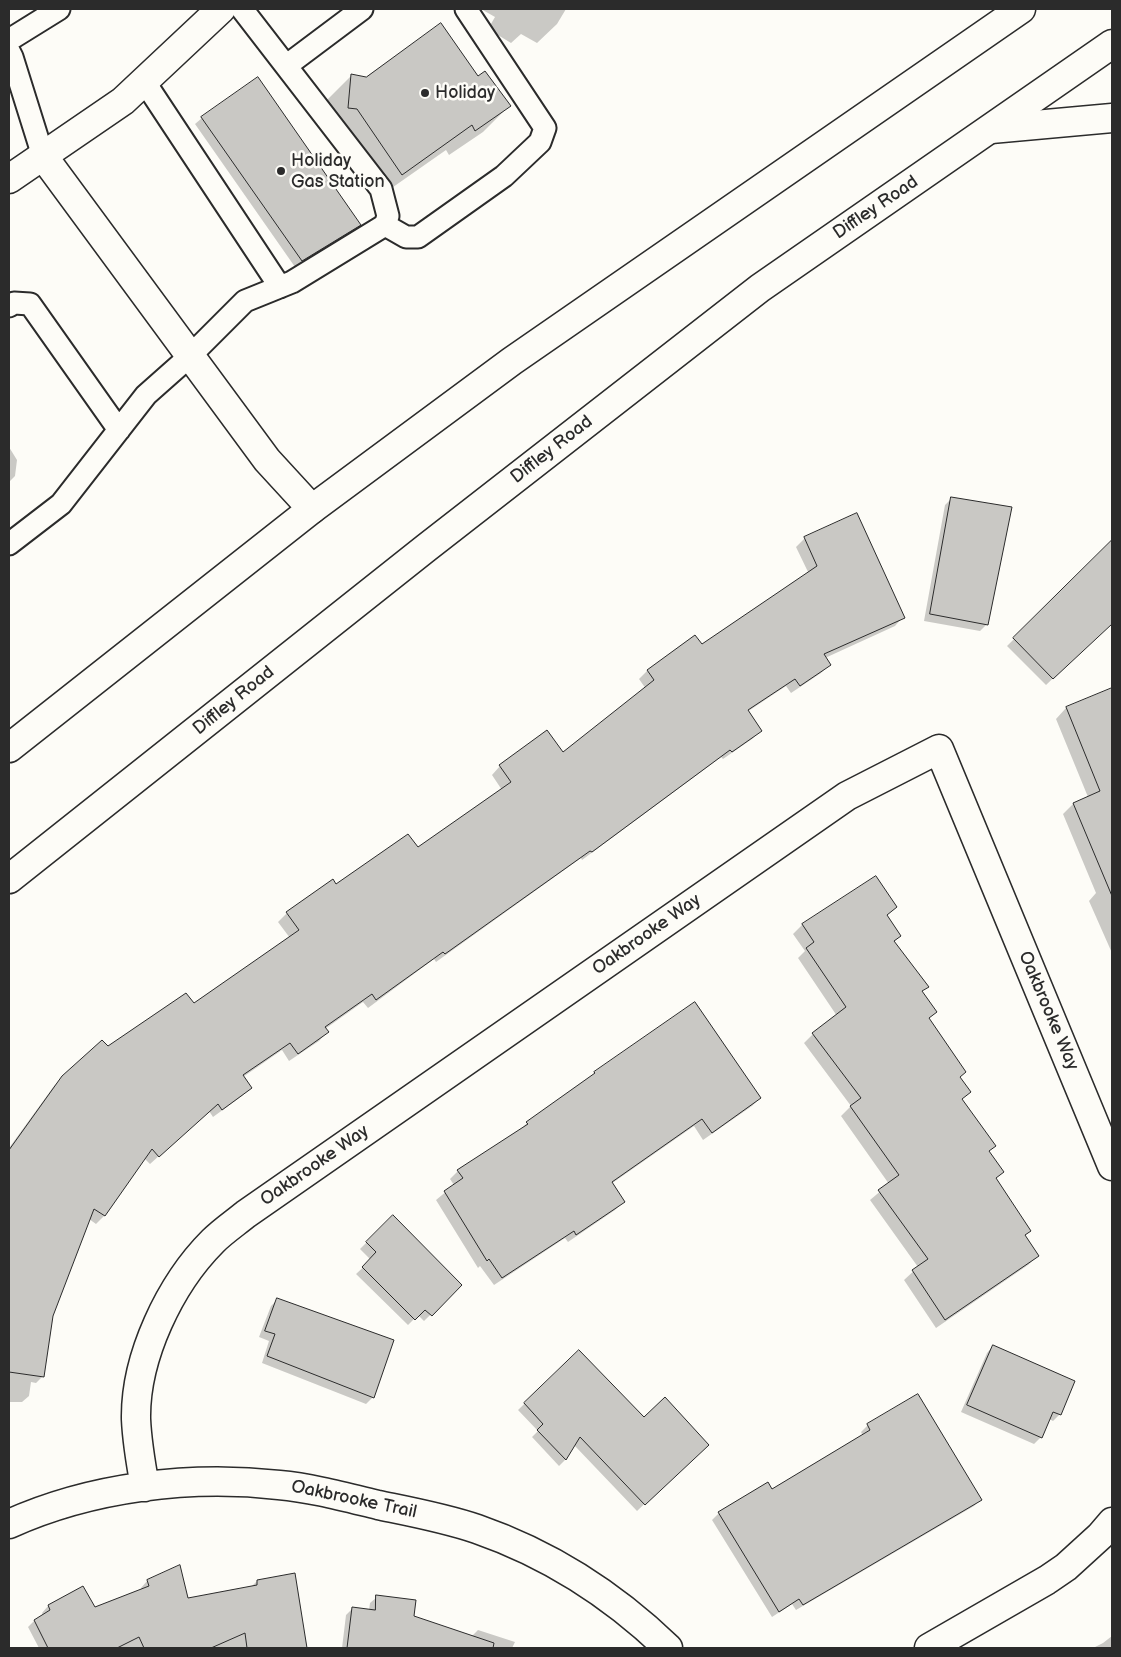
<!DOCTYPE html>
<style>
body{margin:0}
#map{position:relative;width:1121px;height:1657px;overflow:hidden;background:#fdfcf7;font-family:"Balsamiq Sans",sans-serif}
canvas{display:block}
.frame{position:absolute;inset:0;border:10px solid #2b2b2b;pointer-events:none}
</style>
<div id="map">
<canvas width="1121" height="1657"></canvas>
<div class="frame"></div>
</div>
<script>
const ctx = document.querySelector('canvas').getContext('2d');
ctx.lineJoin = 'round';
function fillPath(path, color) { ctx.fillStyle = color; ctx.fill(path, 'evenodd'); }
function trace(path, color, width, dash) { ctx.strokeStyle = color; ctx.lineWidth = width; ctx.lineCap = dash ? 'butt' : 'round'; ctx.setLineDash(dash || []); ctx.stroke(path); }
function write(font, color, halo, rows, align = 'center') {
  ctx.font = font + ' "Balsamiq Sans",sans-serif'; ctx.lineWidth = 5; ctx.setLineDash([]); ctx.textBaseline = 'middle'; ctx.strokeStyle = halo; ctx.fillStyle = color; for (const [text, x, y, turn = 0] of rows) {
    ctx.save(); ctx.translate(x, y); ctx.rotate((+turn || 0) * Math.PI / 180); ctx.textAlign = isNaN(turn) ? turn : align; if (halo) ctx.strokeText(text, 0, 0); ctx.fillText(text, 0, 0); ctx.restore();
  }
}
fillPath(new Path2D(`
 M 481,9 L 566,9 L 557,24 L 537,43 L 521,34 L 511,43 L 488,29 L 495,17 Z
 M 352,75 L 367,78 L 478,78 L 509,106 L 483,132 L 449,155 L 446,150 L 376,199 L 331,134 L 323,133 L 326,101 Z
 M 202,118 L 360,225 L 353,231 L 295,267 L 195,124 Z
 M 9,447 L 17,460 L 15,476 L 9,482 Z
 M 952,498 L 987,624 L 980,631 L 924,621 L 945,505 Z
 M 805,538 L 903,617 L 895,626 L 825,658 L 829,665 L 821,673 L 791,693 L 786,686 L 747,712 L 760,731 L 752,739 L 723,759 L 721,757 L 582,860 L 581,858 L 436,962 L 434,959 L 368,1008 L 363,1002 L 325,1029 L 327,1032 L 319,1041 L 289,1061 L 282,1050 L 243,1077 L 251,1088 L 242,1096 L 213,1117 L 209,1111 L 150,1164 L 144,1158 L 104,1216 L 96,1224 L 89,1219 L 75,1242 L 9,1191 L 9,1148 L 54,1086 L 63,1077 L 108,1048 L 193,1005 L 290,938 L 278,922 L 287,913 L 336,886 L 417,849 L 502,790 L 492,775 L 500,766 L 562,753 L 646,689 L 639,679 L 647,671 L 695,637 L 701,646 L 809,574 L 796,547 Z
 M 1101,553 L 1112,565 L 1112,622 L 1046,685 L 1007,646 Z
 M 1112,689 L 1112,953 L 1089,901 L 1096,893 L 1063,814 L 1073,804 L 1088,797 L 1056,719 L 1066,708 Z
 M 876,878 L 896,907 L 886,916 L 900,936 L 894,942 L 927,987 L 921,992 L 936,1012 L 928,1019 L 959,1078 L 969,1092 L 961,1100 L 988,1152 L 1003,1172 L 995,1179 L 1030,1231 L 1024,1236 L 1038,1256 L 1028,1265 L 936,1328 L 904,1280 L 918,1267 L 870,1200 L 889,1184 L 841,1116 L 851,1106 L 804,1043 L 813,1034 L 837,1016 L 798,958 L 805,951 L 793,934 L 802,925 Z
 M 595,1073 L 760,1098 L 752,1106 L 703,1140 L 694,1126 L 611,1184 L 623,1202 L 615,1210 L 568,1242 L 565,1238 L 494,1285 L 480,1266 L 478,1268 L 436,1200 L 454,1185 L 450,1179 L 458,1171 L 519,1131 L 527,1123 L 587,1080 Z
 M 393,1216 L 461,1285 L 424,1321 L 418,1315 L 408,1325 L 356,1274 L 371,1260 L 360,1249 Z
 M 9,1231 L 74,1257 L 52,1315 L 43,1376 L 36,1383 L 31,1382 L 29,1396 L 22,1402 L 9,1402 Z
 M 277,1300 L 373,1397 L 366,1404 L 262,1363 L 269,1341 L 259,1337 L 271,1306 Z
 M 993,1346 L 1060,1414 L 1053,1421 L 1049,1419 L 1041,1437 L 1034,1444 L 961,1412 L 987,1353 Z
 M 579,1351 L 644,1419 L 707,1444 L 637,1511 L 574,1445 L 565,1460 L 559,1466 L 532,1437 L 538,1431 L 518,1410 Z
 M 868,1425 L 980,1500 L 974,1506 L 796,1610 L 792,1604 L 772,1617 L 712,1520 L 719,1513 L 772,1491 L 863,1436 L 861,1432 Z
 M 179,1567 L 188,1600 L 251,1587 L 257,1581 L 294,1574 L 306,1648 L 39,1648 L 28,1627 L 34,1621 L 43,1615 L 42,1613 L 48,1606 L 83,1587 L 95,1609 L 142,1590 L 141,1588 L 147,1581 Z
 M 377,1597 L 412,1617 L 471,1637 L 478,1630 L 515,1642 L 512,1648 L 342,1648 L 346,1615 L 353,1608 L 369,1610 L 370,1603 Z
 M 1112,1636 L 1112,1648 L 1093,1648 L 1103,1643 Z`), '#0003');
const building = new Path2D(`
 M 441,23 L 478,76 L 485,71 L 511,106 L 475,131 L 472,125 L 402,175 L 357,109 L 348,108 L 351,74 L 366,77 Z
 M 258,77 L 361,225 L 302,261 L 201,117 Z
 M 951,497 L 1012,507 L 988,625 L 930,614 Z
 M 857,513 L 905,618 L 824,654 L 831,665 L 800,686 L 795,679 L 748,710 L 762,731 L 732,752 L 730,750 L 592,852 L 590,851 L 445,954 L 443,952 L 376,1000 L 372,994 L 325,1027 L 329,1032 L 298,1054 L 290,1043 L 243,1075 L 252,1088 L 222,1110 L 218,1104 L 159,1157 L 152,1149 L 105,1216 L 94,1209 L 53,1316 L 44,1377 L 9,1372 L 9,1150 L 62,1076 L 102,1040 L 108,1046 L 186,993 L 194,1003 L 299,930 L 286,912 L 333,879 L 336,884 L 408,834 L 418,847 L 511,782 L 499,765 L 547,730 L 563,752 L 654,680 L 647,670 L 695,635 L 702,644 L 817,566 L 804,537 Z
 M 1112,540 L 1112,624 L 1053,679 L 1013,638 Z
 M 1112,688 L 1112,896 L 1073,803 L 1100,791 L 1066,707 Z
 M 876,876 L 897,907 L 887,915 L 901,936 L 894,941 L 929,987 L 922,991 L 937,1012 L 929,1018 L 966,1072 L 960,1077 L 971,1092 L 962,1099 L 996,1146 L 989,1151 L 1004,1172 L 996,1178 L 1031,1231 L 1025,1235 L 1039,1256 L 945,1320 L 912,1270 L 928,1259 L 878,1190 L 899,1175 L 850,1106 L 861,1098 L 812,1033 L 846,1007 L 806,948 L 814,942 L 802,924 Z
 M 695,1002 L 761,1098 L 712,1133 L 702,1119 L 612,1182 L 625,1202 L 576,1235 L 574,1231 L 502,1278 L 489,1259 L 487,1261 L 444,1191 L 463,1178 L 457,1170 L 528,1124 L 526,1122 L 595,1073 L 594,1072 Z
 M 393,1215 L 462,1285 L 432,1316 L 425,1310 L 415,1320 L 362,1267 L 376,1252 L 366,1242 Z
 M 277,1298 L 394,1340 L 374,1398 L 267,1356 L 275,1334 L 265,1331 Z
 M 993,1345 L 1075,1381 L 1061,1415 L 1053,1412 L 1042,1438 L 967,1405 Z
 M 579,1350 L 644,1417 L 665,1397 L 709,1445 L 645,1505 L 580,1437 L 566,1460 L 537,1430 L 543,1424 L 524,1403 Z
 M 918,1394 L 982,1500 L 803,1605 L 799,1599 L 779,1612 L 718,1512 L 768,1482 L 772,1489 L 870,1430 L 867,1424 Z
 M 180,1565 L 188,1598 L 257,1585 L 257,1580 L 295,1573 L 307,1648 L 247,1648 L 245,1633 L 211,1648 L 144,1648 L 139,1637 L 117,1648 L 48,1648 L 34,1620 L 50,1610 L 48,1605 L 83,1586 L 95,1607 L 149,1586 L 147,1580 Z
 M 376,1595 L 416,1600 L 414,1616 L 494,1643 L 493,1648 L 347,1648 L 352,1607 L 375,1610 Z`);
fillPath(building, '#c9c8c4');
trace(building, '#2b2b2b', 1);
const lane = new Path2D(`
 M 9,40 L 59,9
 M 9,51 L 12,57 L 43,156
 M 286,66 L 362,9
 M 144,81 L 280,287
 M 385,225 L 406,237 L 418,237 L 504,176 L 540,142 L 545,128 L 466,9
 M 9,306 L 14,303 L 30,304 L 119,430
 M 9,544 L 61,504 L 146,395 L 190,356 L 245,301 L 292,282 L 385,225 L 388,216 L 381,189 L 242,9`);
const street = new Path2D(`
 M 43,156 L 267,460 L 312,509
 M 9,179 L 123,101 L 221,9
 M 145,1487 C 141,1465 137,1442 136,1419 C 135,1357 170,1284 213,1241 C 223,1231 235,1223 246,1214 L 847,796 L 939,749 L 1112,1166
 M 9,1524 C 91,1487 189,1475 279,1485 C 312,1488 345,1497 378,1505 C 412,1512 445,1518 477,1529 C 549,1554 614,1596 668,1648
 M 929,1648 L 1047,1580 L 1066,1567 L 1100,1536 L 1112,1522`);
const secondary = new Path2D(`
 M 9,748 L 312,509 L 512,361 L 1021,9
 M 9,879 L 426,548 L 760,288 L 1112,44`);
const highway = new Path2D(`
 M 991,129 L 1112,118`);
trace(lane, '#2b2b2b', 25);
trace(street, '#2b2b2b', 31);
trace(secondary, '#2b2b2b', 31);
trace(highway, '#2b2b2b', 31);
trace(lane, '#fdfcf7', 21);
trace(street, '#fdfcf7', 28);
trace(secondary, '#fdfcf7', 28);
trace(highway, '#fdfcf7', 28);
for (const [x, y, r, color] of [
 [425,93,5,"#2b2b2b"],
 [281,171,5,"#2b2b2b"]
]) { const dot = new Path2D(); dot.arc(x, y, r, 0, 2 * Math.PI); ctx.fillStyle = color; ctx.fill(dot); trace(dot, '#fdfcf7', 2); }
write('18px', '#2b2b2b', '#fdfcf7', [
 ["Holiday",435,93],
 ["Holiday",291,161],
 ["Gas Station",291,182]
], 'left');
write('18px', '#2b2b2b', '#fdfcf7', [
 ["Diffley Road",876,208,-34],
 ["Diffley Road",552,450,-38],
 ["Diffley Road",234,701,-39],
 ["Oakbrooke Way",647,935,-35],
 ["Oakbrooke Way",1048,1011,67],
 ["Oakbrooke Way",315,1166,-35],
 ["Oakbrooke Trail",354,1500,12]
]);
</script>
